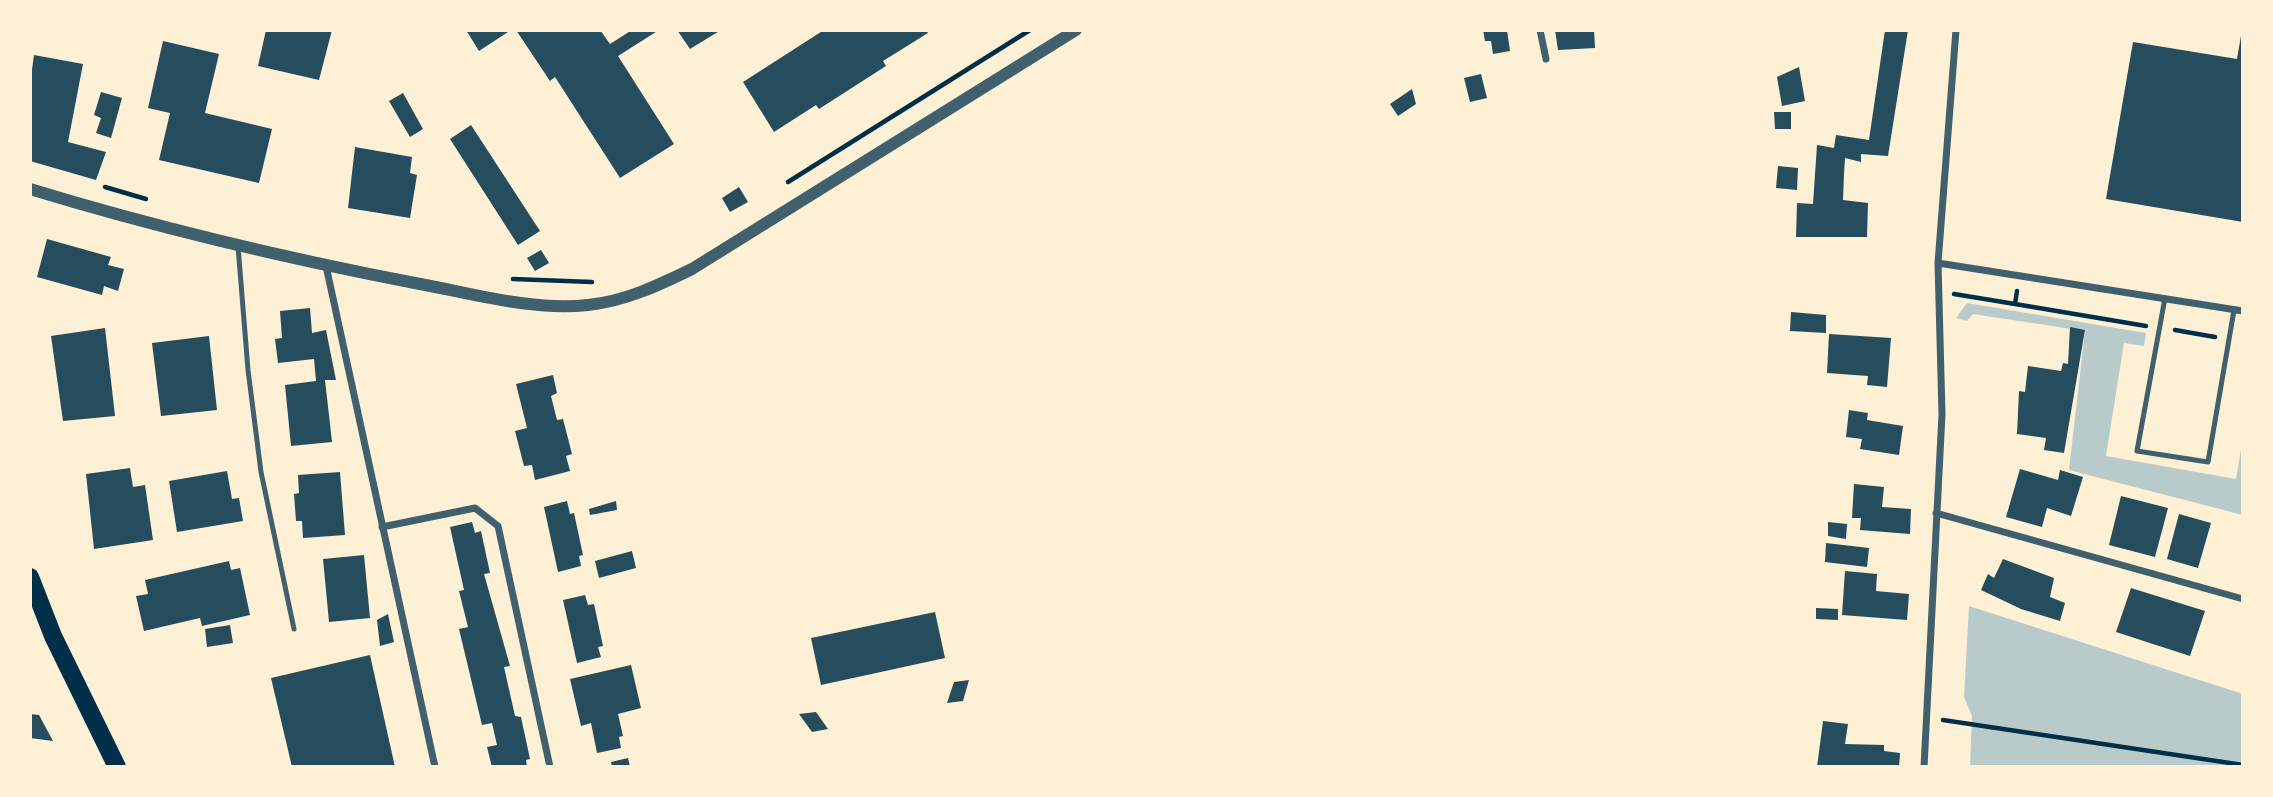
<!DOCTYPE html>
<style>
body{margin:0}
#map{position:relative;width:2273px;height:797px;overflow:hidden;background:#fdf0d5;font-family:Helvetica,sans-serif}
canvas{display:block}
.frame{position:absolute;inset:0;border:32px solid #fdf0d5;pointer-events:none}
</style>
<div id="map">
<canvas width="2273" height="797"></canvas>
<div class="frame"></div>
</div>
<script>
const ctx = document.querySelector('canvas').getContext('2d');
ctx.lineJoin = 'round';
function fillPath(path, color) { ctx.fillStyle = color; ctx.fill(path, 'evenodd'); }
function trace(path, color, width, dash) { ctx.strokeStyle = color; ctx.lineWidth = width; ctx.lineCap = dash ? 'butt' : 'round'; ctx.setLineDash(dash || []); ctx.stroke(path); }
fillPath(new Path2D(`
 M 1967,303 L 2146,333 L 2144,346 L 2124,343 L 2106,456 L 2236,479 L 2243,438 L 2243,515 L 2069,470 L 2085,331 L 1973,314 L 1967,321 L 1956,318 Z
 M 1969,606 L 2243,694 L 2243,767 L 1970,767 L 1972,716 L 1964,697 Z`), '#b9caca');
fillPath(new Path2D(`
 M 266,30 L 332,30 L 319,80 L 258,66 Z
 M 466,30 L 511,30 L 479,51 Z
 M 516,30 L 600,30 L 610,44 L 632,30 L 659,30 L 618,56 L 674,144 L 620,178 L 555,77 L 550,81 Z
 M 677,30 L 721,30 L 690,49 Z
 M 824,30 L 926,30 L 928,33 L 883,61 L 886,66 L 819,109 L 816,105 L 774,132 L 743,82 Z
 M 1483,30 L 1507,30 L 1510,51 L 1493,54 L 1491,41 L 1485,41 Z
 M 1555,30 L 1594,30 L 1595,48 L 1558,50 Z
 M 1885,30 L 1908,30 L 1888,156 L 1861,154 L 1861,162 L 1845,158 L 1844,174 L 1843,200 L 1868,203 L 1867,237 L 1796,237 L 1797,203 L 1813,204 L 1817,145 L 1834,148 L 1836,135 L 1869,140 Z
 M 2242,30 L 2243,222 L 2106,199 L 2133,42 L 2237,59 Z
 M 163,41 L 219,54 L 205,113 L 272,129 L 259,183 L 159,160 L 170,113 L 148,108 Z
 M 34,55 L 83,64 L 68,142 L 106,152 L 96,180 L 30,161 L 30,84 Z
 M 1799,67 L 1805,101 L 1782,106 L 1777,77 Z
 M 1481,74 L 1487,98 L 1470,102 L 1464,78 Z
 M 1412,89 L 1416,104 L 1398,116 L 1390,104 Z
 M 101,92 L 122,98 L 111,138 L 96,133 L 101,118 L 94,115 Z
 M 403,93 L 423,129 L 410,137 L 389,101 Z
 M 1774,112 L 1791,112 L 1791,129 L 1775,129 Z
 M 471,125 L 540,231 L 518,245 L 450,139 Z
 M 355,147 L 412,157 L 410,173 L 417,175 L 410,218 L 348,208 Z
 M 1778,166 L 1798,168 L 1797,190 L 1776,188 Z
 M 739,187 L 748,202 L 730,212 L 722,198 Z
 M 47,239 L 111,257 L 108,265 L 124,269 L 118,291 L 104,286 L 102,295 L 37,277 Z
 M 541,250 L 549,263 L 535,271 L 527,258 Z
 M 310,308 L 312,333 L 326,330 L 336,380 L 325,380 L 332,442 L 291,446 L 285,385 L 316,381 L 314,359 L 278,363 L 275,339 L 282,338 L 280,311 Z
 M 1791,312 L 1826,315 L 1826,333 L 1790,331 Z
 M 2070,327 L 2085,330 L 2064,453 L 2044,450 L 2046,438 L 2017,434 L 2019,391 L 2025,392 L 2028,366 L 2061,371 L 2063,363 L 2068,364 Z
 M 105,328 L 115,416 L 63,421 L 51,336 Z
 M 1829,334 L 1891,338 L 1887,387 L 1867,385 L 1868,376 L 1827,373 Z
 M 209,336 L 217,410 L 161,416 L 152,343 Z
 M 553,375 L 557,393 L 551,396 L 557,420 L 563,419 L 572,454 L 566,456 L 570,471 L 535,480 L 532,465 L 524,466 L 515,431 L 527,428 L 516,384 Z
 M 1849,410 L 1868,413 L 1867,420 L 1903,426 L 1899,455 L 1860,449 L 1862,439 L 1846,437 Z
 M 130,468 L 133,487 L 145,485 L 153,540 L 94,549 L 86,474 Z
 M 2020,469 L 2058,480 L 2060,470 L 2083,477 L 2071,516 L 2047,508 L 2042,527 L 2006,517 Z
 M 227,471 L 232,499 L 239,498 L 243,521 L 177,532 L 169,481 Z
 M 340,472 L 345,535 L 303,538 L 302,521 L 296,521 L 294,494 L 299,493 L 298,475 Z
 M 1854,484 L 1884,487 L 1882,507 L 1911,509 L 1910,534 L 1860,530 L 1861,518 L 1852,518 Z
 M 2121,496 L 2168,508 L 2155,557 L 2109,545 Z
 M 567,501 L 570,514 L 574,513 L 583,555 L 579,556 L 581,566 L 558,572 L 544,507 Z
 M 616,501 L 617,510 L 590,515 L 589,509 Z
 M 2179,514 L 2211,523 L 2198,568 L 2167,559 Z
 M 472,522 L 475,533 L 481,531 L 490,573 L 484,574 L 510,666 L 504,667 L 515,716 L 521,717 L 530,759 L 526,760 L 527,767 L 492,767 L 487,747 L 497,745 L 492,723 L 482,725 L 459,629 L 468,627 L 459,591 L 464,590 L 450,527 Z
 M 1828,522 L 1847,524 L 1846,539 L 1828,536 Z
 M 1826,543 L 1869,548 L 1867,567 L 1825,562 Z
 M 632,551 L 636,568 L 599,578 L 595,561 Z
 M 364,555 L 370,618 L 329,622 L 323,559 Z
 M 2003,559 L 2054,578 L 2050,597 L 2065,603 L 2060,621 L 2021,609 L 1981,590 L 1988,574 L 1994,578 Z
 M 229,561 L 231,570 L 240,568 L 250,615 L 202,626 L 200,618 L 144,631 L 136,596 L 148,594 L 145,580 Z
 M 1845,571 L 1877,574 L 1876,591 L 1909,594 L 1907,620 L 1842,615 Z
 M 2131,588 L 2205,611 L 2190,656 L 2116,632 Z
 M 585,595 L 588,605 L 594,604 L 603,646 L 598,647 L 601,657 L 577,663 L 563,600 Z
 M 1816,608 L 1838,609 L 1838,620 L 1816,619 Z
 M 935,612 L 945,658 L 821,685 L 811,638 Z
 M 388,614 L 394,642 L 380,646 L 377,620 Z
 M 230,625 L 233,643 L 207,647 L 205,629 Z
 M 370,655 L 395,767 L 292,767 L 271,678 Z
 M 631,665 L 641,708 L 618,714 L 623,736 L 619,737 L 621,748 L 597,753 L 591,723 L 581,726 L 570,679 Z
 M 969,680 L 963,701 L 947,703 L 954,682 Z
 M 816,712 L 828,729 L 812,732 L 799,714 Z
 M 30,714 L 39,715 L 53,741 L 30,738 Z
 M 1823,721 L 1848,724 L 1845,744 L 1884,745 L 1884,751 L 1900,753 L 1899,767 L 1817,767 Z
 M 628,758 L 630,767 L 612,767 L 611,762 Z`), '#264d5e');
trace(new Path2D(`
 M 788,182 L 1030,30
 M 105,187 L 146,199
 M 513,279 L 592,282
 M 2017,291 L 2015,304 L 2146,326
 M 1954,294 L 2015,304
 M 2175,330 L 2215,337
 M 1943,720 L 2243,765`), '#003049', 4.5);
trace(new Path2D(`
 M 238,246 L 248,370 L 261,472 L 294,629
 M 2165,298 L 2137,451 L 2208,462 L 2234,310`), '#3f606c', 5);
trace(new Path2D(`
 M 1540,30 L 1546,59
 M 1938,263 L 2243,311
 M 326,266 L 435,767
 M 1936,513 L 2243,599
 M 382,527 L 475,508 L 498,526 L 550,767
 M 1924,767 L 1942,414 L 1938,263 L 1956,30`), '#3f606c', 7);
trace(new Path2D(`
 M 30,189 C 158,228 289,259 420,284 C 475,294 533,311 588,305 C 626,301 659,285 692,269 L 1076,30`), '#3f606c', 12);
trace(new Path2D(`
 M 30,577 L 53,636 L 117,767`), '#003049', 18);
</script>
